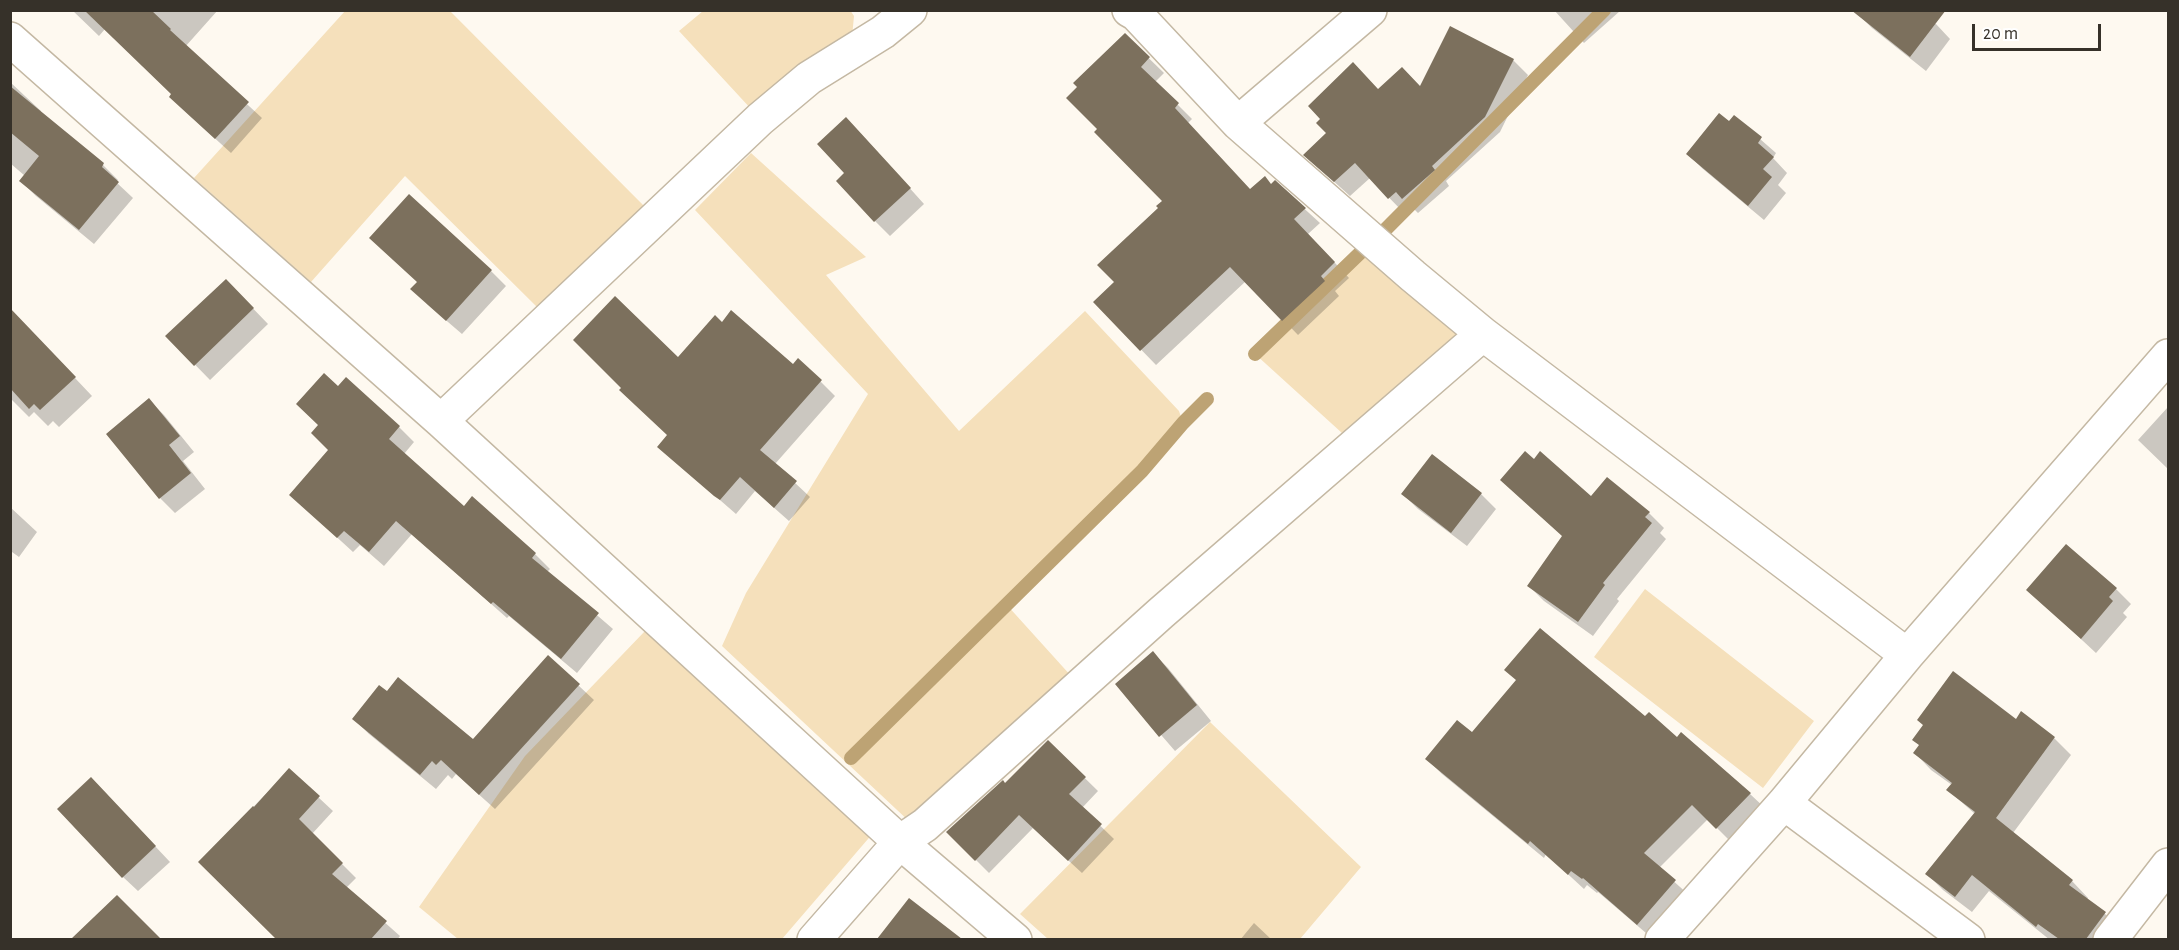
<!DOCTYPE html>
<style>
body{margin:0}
#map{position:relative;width:2179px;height:950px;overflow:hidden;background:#fef9f0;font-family:"Alegreya Sans",sans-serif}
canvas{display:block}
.frame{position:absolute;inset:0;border:12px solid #363129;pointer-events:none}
.scale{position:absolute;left:1972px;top:24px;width:129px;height:27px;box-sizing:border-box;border:3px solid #363129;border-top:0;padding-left:8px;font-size:18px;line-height:21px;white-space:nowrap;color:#363129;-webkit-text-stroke:4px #fff;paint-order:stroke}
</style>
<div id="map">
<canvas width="2179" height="950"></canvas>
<div class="frame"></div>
<div class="scale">20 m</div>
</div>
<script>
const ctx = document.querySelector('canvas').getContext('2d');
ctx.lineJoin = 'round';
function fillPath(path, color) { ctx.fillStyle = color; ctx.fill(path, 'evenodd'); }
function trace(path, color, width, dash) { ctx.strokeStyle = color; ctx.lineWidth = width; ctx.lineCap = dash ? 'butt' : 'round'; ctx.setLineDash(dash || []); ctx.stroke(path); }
fillPath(new Path2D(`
 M 850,10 L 854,16 L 852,37 L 752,110 L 679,31 L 703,11 Z
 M 345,11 L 450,11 L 648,210 L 539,309 L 405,176 L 311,282 L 194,178 Z
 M 751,153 L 866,257 L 826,275 L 959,431 L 1085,311 L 1179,411 L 1183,423 L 1142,471 L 1006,604 L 1072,677 L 912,824 L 722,646 L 746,593 L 868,394 L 695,210 Z
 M 1360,253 L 1464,338 L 1342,433 L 1255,354 Z
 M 1645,589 L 1814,721 L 1763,788 L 1594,657 Z
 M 645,631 L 874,832 L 782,939 L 458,939 L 419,907 L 525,756 Z
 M 1210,722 L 1361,867 L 1300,939 L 1048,939 L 1020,914 Z`), '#f5e0bb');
fillPath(new Path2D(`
 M 72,10 L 218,10 L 185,47 L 262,118 L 231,153 L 186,112 L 173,95 L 105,29 L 99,36 Z
 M 1554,10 L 1619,10 L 1620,11 L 1584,43 Z
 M 1857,13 L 1936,24 L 1950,39 L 1926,71 L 1872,28 Z
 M 1451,28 L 1513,60 L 1528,75 L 1500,132 L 1446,181 L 1449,186 L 1418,213 L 1411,206 L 1404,213 L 1370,178 L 1350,196 L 1320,169 L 1378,90 L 1421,88 Z
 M 1125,35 L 1164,73 L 1155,82 L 1192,119 L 1188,123 L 1251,191 L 1272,185 L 1275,182 L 1320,223 L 1308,234 L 1349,278 L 1335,291 L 1339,296 L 1298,335 L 1246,281 L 1156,365 L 1095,302 L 1116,282 L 1164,201 Z
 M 10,82 L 41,111 L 40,112 L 103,165 L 118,180 L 116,182 L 133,198 L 94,244 L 36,196 L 21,181 L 25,176 L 10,163 Z
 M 1735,117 L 1776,153 L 1773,158 L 1787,173 L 1778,185 L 1786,193 L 1764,220 L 1703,169 L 1688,154 L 1729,123 Z
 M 861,134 L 924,204 L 890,236 L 875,221 L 846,173 Z
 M 491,271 L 506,286 L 462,334 L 427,304 L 419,282 Z
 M 241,296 L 268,324 L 210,380 L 168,337 Z
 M 10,336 L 41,342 L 92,396 L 59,427 L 53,421 L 48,426 L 34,412 L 29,417 L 10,398 Z
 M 679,359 L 793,366 L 799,360 L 835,396 L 775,464 L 810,497 L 789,521 L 755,491 L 736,514 L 659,447 L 669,436 Z
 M 338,388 L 399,427 L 414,442 L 404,454 L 464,508 L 535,554 L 550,569 L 547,572 L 613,629 L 577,673 L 509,616 L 507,618 L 412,534 L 384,566 L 360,545 L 353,552 L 306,509 L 330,450 L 320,425 Z
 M 149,400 L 164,415 L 194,452 L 183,461 L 205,489 L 175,513 L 160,498 L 108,434 Z
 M 2168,407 L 2168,469 L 2138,440 Z
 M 1403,494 L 1481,494 L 1496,509 L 1467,546 L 1418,509 Z
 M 10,507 L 37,532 L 19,557 L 12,552 L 10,556 Z
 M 1649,513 L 1664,528 L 1660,533 L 1666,539 L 1617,599 L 1619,601 L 1593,636 L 1544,601 L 1529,586 Z
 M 2116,589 L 2131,604 L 2123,613 L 2127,617 L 2096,653 L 2028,590 Z
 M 1153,653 L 1168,668 L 1211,721 L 1175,751 L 1117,684 Z
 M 548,657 L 594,700 L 495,809 L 456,774 L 452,779 L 448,775 L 436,789 L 369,734 L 354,719 L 474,741 Z
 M 2021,713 L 2054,738 L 2071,755 L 2013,833 L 2072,881 L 2088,898 L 2087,900 L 2105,914 L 2122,930 L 2115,940 L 2050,940 L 1989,891 L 1972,912 L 1943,890 L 1927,874 L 1975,814 L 1948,790 L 1952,785 L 1931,770 L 1915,753 L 2016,721 Z
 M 1646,718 L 1678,739 L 1750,794 L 1765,808 L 1732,843 L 1708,819 L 1659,868 L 1690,896 L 1653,939 L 1598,892 L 1597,893 L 1587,885 L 1584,889 L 1546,854 L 1544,858 L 1442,774 L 1427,759 L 1472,734 Z
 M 1048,742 L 1098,791 L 1082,808 L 1114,839 L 1082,873 L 1033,828 L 989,873 L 948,832 L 1005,785 Z
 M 289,770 L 333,811 L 312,834 L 356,878 L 346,888 L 400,936 L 397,940 L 278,940 L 200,862 Z
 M 106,794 L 170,862 L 138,891 L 123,877 Z
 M 117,897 L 159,940 L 73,940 Z
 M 909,900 L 959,940 L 879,940 Z
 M 1254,923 L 1272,940 L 1240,940 Z`), '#0003');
trace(new Path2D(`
 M 1381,234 L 1604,10
 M 1255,354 L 1360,253
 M 851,758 L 1142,471 L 1183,423 L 1207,399`), '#bda374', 14);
fillPath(new Path2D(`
 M 84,10 L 151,10 L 171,29 L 170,30 L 249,102 L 215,139 L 169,97 L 171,94 Z
 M 1851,10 L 1946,10 L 1910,57 Z
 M 1450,26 L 1514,59 L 1485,117 L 1432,166 L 1435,170 L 1402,199 L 1396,192 L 1388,199 L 1355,163 L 1334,182 L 1303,155 L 1326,133 L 1316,123 L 1320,119 L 1308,106 L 1353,62 L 1378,89 L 1402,67 L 1420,86 Z
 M 1125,33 L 1150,57 L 1141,67 L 1179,103 L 1175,108 L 1250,189 L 1265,176 L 1271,184 L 1275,180 L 1306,208 L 1294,219 L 1335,262 L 1321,276 L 1325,281 L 1282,321 L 1230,267 L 1140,351 L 1093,302 L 1114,282 L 1097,265 L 1158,208 L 1156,206 L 1162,201 L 1094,132 L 1097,129 L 1066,98 L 1077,87 L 1073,83 Z
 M 10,86 L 104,163 L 102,167 L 119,182 L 79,230 L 19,181 L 39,156 L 10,132 Z
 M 1719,113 L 1729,121 L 1734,115 L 1762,137 L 1758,143 L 1774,157 L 1763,169 L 1772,177 L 1748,206 L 1686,154 Z
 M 846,117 L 911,188 L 874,222 L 836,181 L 844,173 L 817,144 Z
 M 409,194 L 492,270 L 446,321 L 410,289 L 417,282 L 369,238 Z
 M 226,279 L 254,308 L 194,366 L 165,336 Z
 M 615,296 L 678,357 L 715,315 L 722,322 L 731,310 L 793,364 L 798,358 L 822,380 L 760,450 L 797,481 L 774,508 L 740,477 L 720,500 L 714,496 L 657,447 L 667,435 L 619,390 L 621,388 L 573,340 Z
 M 10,308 L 76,377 L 40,410 L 34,404 L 29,409 L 10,388 Z
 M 324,373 L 338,386 L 346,377 L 400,426 L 389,439 L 464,506 L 472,496 L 536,553 L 532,558 L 599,613 L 561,659 L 493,602 L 491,604 L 396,521 L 369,552 L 344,531 L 337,538 L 289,495 L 328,450 L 311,433 L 318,425 L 296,404 Z
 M 149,398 L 180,436 L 169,445 L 191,473 L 159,499 L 106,434 Z
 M 1525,451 L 1534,459 L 1540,451 L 1591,496 L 1607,477 L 1650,512 L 1645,517 L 1652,523 L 1603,583 L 1605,585 L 1578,622 L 1527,586 L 1562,536 L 1500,480 Z
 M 1432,454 L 1482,493 L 1451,533 L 1401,494 Z
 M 2066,544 L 2117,588 L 2109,597 L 2113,601 L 2081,639 L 2026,590 Z
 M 1540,628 L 1645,716 L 1649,712 L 1677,737 L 1681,732 L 1751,793 L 1716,829 L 1692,805 L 1644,853 L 1676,880 L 1637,925 L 1583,878 L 1582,879 L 1571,871 L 1568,875 L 1530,841 L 1528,844 L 1425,759 L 1457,720 L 1472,732 L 1516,680 L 1504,670 Z
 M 1153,651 L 1197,705 L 1159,737 L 1115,684 Z
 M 548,655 L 580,684 L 479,795 L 441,760 L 436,765 L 432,761 L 420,775 L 352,719 L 379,685 L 387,691 L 398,677 L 473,739 Z
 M 1953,671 L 2016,719 L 2021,711 L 2055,737 L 1996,818 L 2073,880 L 2069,885 L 2106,912 L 2086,939 L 2059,939 L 2038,924 L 2036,927 L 1972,875 L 1955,897 L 1925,874 L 1975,812 L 1946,790 L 1952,783 L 1913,753 L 1919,745 L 1912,740 L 1923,725 L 1917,720 Z
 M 1048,740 L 1086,777 L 1069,794 L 1102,824 L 1068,861 L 1019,815 L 975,861 L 946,832 L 1003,780 L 1005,783 Z
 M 289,768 L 320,796 L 299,819 L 343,863 L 332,874 L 387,921 L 371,939 L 276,939 L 198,862 L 253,806 L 254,807 Z
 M 91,777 L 156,846 L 122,878 L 57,809 Z
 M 117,895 L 161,939 L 71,939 Z
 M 909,898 L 962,939 L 877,939 Z`), '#7c705d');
const minor = new Path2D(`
 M 1129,10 L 1136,14 L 1238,123 L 1413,276 L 1483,334 L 1907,655
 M 10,39 L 441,421 L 900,842 L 1015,940
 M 1238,123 L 1370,10
 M 441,421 L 760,119 L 809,78 L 883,32 L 910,10
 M 1784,803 L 1968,940
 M 814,940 L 900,842 L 925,825 L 1161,613 L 1483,334
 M 1662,940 L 1784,803 L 1907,655 L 2168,356
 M 2110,940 L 2168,865`);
trace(minor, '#c4b8a3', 36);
trace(minor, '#fff', 33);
</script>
